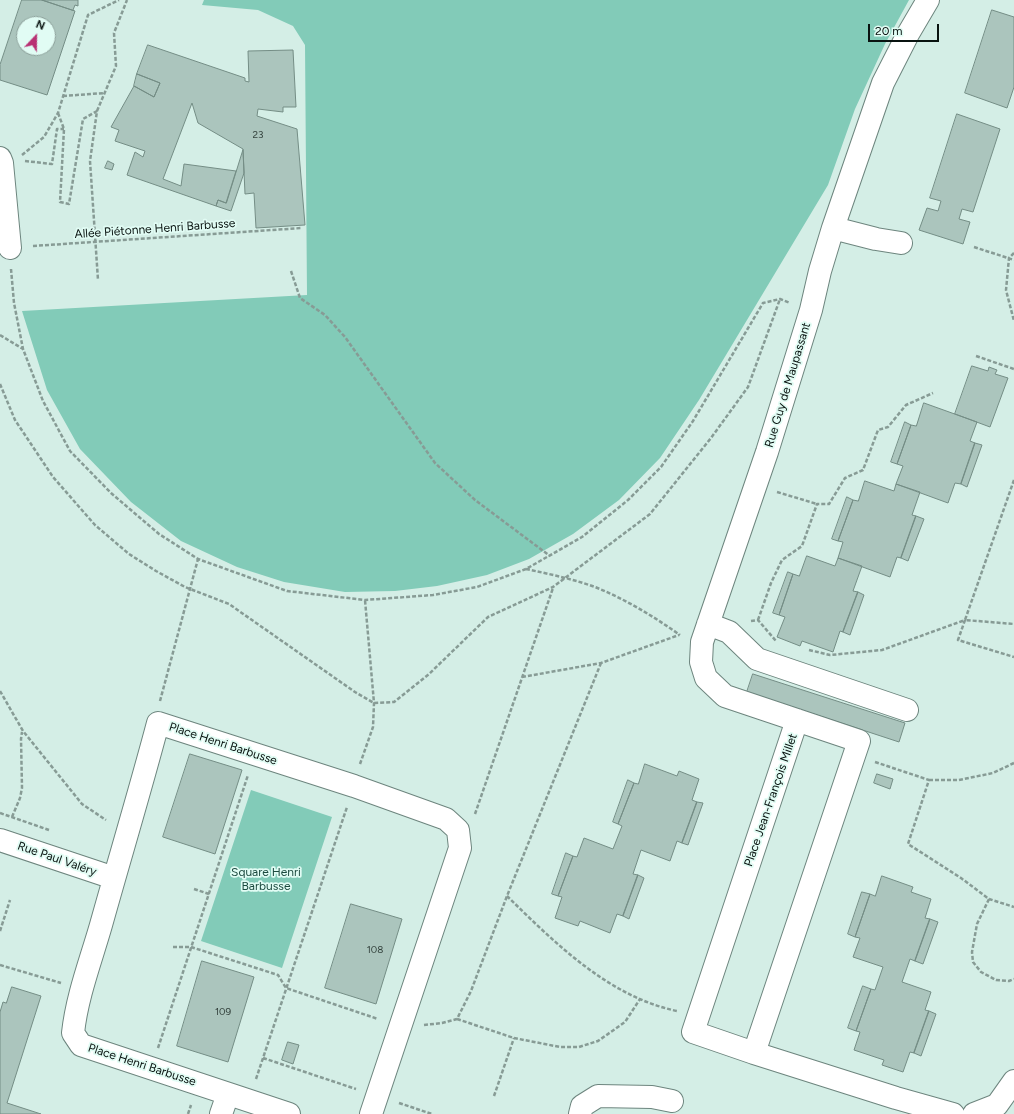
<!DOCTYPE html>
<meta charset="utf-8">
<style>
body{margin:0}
#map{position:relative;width:1014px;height:1114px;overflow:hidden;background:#d4eee6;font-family:Figtree,sans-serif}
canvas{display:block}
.north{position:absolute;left:16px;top:16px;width:40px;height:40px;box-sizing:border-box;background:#e1fcf4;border:1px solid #8b9f99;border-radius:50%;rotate:22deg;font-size:11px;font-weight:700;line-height:16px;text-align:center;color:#091310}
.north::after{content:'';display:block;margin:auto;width:14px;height:18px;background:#b83173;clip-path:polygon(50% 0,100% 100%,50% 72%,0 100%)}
.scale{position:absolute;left:868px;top:24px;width:71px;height:18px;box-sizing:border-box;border:2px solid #091310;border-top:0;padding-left:5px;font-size:12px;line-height:14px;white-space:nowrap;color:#091310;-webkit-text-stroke:3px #e1fcf4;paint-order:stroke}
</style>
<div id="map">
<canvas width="1014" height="1114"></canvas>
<div class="north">N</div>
<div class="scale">20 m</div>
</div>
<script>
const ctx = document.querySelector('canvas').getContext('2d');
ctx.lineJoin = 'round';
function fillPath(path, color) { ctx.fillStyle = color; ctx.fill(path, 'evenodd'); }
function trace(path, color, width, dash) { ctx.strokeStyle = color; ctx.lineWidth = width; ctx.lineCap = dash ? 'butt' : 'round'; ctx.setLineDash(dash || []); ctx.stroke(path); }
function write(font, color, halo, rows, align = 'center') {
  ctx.font = font + ' Figtree,sans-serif'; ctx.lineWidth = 3.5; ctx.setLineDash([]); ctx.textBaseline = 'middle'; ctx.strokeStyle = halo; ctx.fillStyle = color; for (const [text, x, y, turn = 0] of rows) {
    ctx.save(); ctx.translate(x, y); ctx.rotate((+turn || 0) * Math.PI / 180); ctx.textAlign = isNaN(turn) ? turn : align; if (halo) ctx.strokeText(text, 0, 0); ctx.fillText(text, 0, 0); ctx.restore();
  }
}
fillPath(new Path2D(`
 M 204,0 L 909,0 L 885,44 L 855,109 L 828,185 L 699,400 L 660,458 L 619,500 L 573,534 L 529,559 L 487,575 L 437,586 L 395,591 L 345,592 L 284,582 L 237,567 L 181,541 L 131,502 L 80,449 L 47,390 L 22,311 L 307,295 L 305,45 L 293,26 L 258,10 L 202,5 Z
 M 251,790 L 332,817 L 282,968 L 201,941 Z`), '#82cbb8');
const building = new Path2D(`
 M 22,0 L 42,0 L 75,11 L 47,95 L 0,80 L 0,65 ZM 24,24 L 48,24 L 48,48 L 24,48 Z
 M 42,0 L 78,0 L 78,6 L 75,5 L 73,10 Z
 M 992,10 L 1014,17 L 1014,87 L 1007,108 L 965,93 Z
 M 148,45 L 245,78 L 245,81 L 249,82 L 248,51 L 293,50 L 296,107 L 283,107 L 283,112 L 258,109 L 257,116 L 297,129 L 305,225 L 256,228 L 254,193 L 245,194 L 243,149 L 198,123 L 192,103 L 163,179 L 181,186 L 184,164 L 236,171 L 226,203 L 218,200 L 216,206 L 127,175 L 135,152 L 143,157 L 145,151 L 115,141 L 119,130 L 111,127 L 134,86 L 154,97 L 160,83 L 137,74 Z
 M 137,74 L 160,83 L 154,97 L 134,86 Z
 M 957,114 L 1000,129 L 973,212 L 962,209 L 959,219 L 970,222 L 963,244 L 919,230 L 927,208 L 938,211 L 941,201 L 930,198 Z
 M 243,150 L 244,173 L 231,211 L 216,206 L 218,200 L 226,203 Z
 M 108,161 L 114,164 L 112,170 L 105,168 Z
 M 972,366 L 988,371 L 989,367 L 997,370 L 995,374 L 1008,378 L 990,427 L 955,414 Z
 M 924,403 L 977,422 L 970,441 L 975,443 L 961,484 L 955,483 L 948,503 L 896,484 L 903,466 L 897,464 L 911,425 L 916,426 Z
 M 905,422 L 911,425 L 897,464 L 891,462 Z
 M 975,443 L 982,445 L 967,487 L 961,484 Z
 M 865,481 L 894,491 L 896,484 L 920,492 L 912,515 L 916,516 L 901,558 L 897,557 L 890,577 L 838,558 L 843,542 L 838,541 L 853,500 L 858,501 Z
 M 847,497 L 853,500 L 838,541 L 832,539 Z
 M 916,516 L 924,519 L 908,561 L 901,558 Z
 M 807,556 L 835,566 L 838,558 L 862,566 L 853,591 L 858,592 L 843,632 L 840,631 L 833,652 L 802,641 L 800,646 L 777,637 L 785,617 L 779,615 L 793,574 L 799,576 Z
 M 788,572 L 793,574 L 779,615 L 773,613 Z
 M 858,592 L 864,595 L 850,635 L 843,632 Z
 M 753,674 L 905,723 L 899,742 L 747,692 Z
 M 190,754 L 242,770 L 215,854 L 163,837 Z
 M 645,764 L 677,776 L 679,771 L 699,779 L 692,800 L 697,802 L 682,843 L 677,841 L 670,861 L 641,850 L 633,874 L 638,875 L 623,916 L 617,914 L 610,933 L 580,921 L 578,926 L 555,918 L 562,897 L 558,896 L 573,856 L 577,857 L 584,838 L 613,849 L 622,826 L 618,824 L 634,783 L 638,784 Z
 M 877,774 L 893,779 L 890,789 L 874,783 Z
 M 628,780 L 634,783 L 618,824 L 613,822 Z
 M 697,802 L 703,803 L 688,845 L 682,843 Z
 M 566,853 L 573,856 L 558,896 L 552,894 Z
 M 638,875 L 644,878 L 629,919 L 623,916 Z
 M 882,876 L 913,887 L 911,892 L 931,899 L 925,918 L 930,919 L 915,961 L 910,959 L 902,982 L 931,992 L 925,1010 L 929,1011 L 914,1053 L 910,1052 L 903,1072 L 882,1065 L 884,1060 L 854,1050 L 860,1032 L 856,1031 L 871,989 L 875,990 L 883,967 L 853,957 L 860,938 L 855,937 L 870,894 L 875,896 Z
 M 862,892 L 870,894 L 855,937 L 848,934 Z
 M 351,904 L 402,919 L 376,1004 L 325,988 Z
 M 930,919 L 938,922 L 923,964 L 915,961 Z
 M 202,961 L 254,977 L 228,1062 L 177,1046 Z
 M 863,986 L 871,989 L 856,1031 L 848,1028 Z
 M 12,987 L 41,996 L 7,1103 L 41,1114 L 0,1114 L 0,1012 L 3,1002 L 6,1003 Z
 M 929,1011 L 936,1014 L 921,1056 L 914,1053 Z
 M 288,1042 L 299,1045 L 293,1064 L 282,1060 Z`);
fillPath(building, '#abc5bd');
trace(building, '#748d85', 1);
const minor = new Path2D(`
 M 0,158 L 2,163 L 10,248
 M 833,228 L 876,239 L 901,243
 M 708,624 L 729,632 L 757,659 L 907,710
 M 797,720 L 693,1032 L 754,1053 L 859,741 L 725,696 L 706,678 L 701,662 L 702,642 L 767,452 L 811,310 L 820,271 L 833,228 L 883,83 L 908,34 L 928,0
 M 0,840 L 114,878
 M 754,1053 L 896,1098 L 953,1114
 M 221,1114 L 228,1094
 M 289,1114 L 81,1045 L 73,1033 C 77,996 91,960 101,925 C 120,857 140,791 158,723 L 354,786 L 446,819 L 458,830 L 460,848 L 371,1114
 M 580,1114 L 582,1106 L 598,1096 L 652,1097 L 672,1101
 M 974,1114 L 997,1105 L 1014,1081`);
trace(minor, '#6d857e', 24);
trace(new Path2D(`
 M 63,96 L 105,93
 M 97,111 L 116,66 L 114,33 L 127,0
 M 58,113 L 64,129 L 60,202 L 69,204 L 83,119 L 97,111 L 90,161 L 98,280
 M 22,155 L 44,137 L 58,113 L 88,15 L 119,0
 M 25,161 L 52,164 L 57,129 L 64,129
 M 33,246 L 302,228
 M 974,247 L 1014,260
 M 1014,253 L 1009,258 L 1006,290 L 1014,321
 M 11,269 L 14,303 L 23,349 L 43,401 L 70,451 L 111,493 L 159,534 L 198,559 L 287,591 L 365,600 L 433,595 L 477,587 L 526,569 L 582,537 L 628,500 L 661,467 L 693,421 L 763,303 L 780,299 L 790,303
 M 291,271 L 300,298 L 325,315 L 345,337 L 435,463 L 475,500 L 550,556
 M 0,335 L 23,349
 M 976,356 L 1014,369
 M 0,384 L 15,420 L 53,477 L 95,525 L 129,554 L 156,571 L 185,587 L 229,604 L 355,692 L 374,703 L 394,702 L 429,674 L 488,617 L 553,587 L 650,514 L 711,438 L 748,387 L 780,299
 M 1014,480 L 965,620 L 1014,624
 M 777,492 L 817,504
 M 526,569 C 549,574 573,579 595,587 C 625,599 653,616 680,635
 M 758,620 L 771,583 L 782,560 L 802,546 L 817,504 L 829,504 L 845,478 L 863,470 L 878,430 L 888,427 L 906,405 L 933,393
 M 751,621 L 758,620 L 776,641
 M 809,650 L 830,655 L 882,650 L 965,620 L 958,640 L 1014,657
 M 522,677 L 601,663 L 679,635
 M 0,691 L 23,731 L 82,804 L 106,820
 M 160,701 L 198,559
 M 875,762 L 929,780 L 908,844 L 961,878 L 989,899 L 1014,907
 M 360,764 L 373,727 L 374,703 L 365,600
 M 929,780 L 959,780 L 993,773 L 1014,763
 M 0,813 L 49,830
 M 475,814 L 553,588
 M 12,817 L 20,798 L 22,788 L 21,739 L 22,732
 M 194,889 L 209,894
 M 507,896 C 555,943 609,997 677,1011
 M 989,899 L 977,924 L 972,952 L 973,962 L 981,972 L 996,980 L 1009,981 L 1014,979
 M 0,931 L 10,900
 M 173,947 L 191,947 L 278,975 L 286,988 L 378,1019
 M 0,965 L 61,983
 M 457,1019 L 514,1038 L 560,1047 L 579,1047 L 598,1041 L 625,1022 L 640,999
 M 424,1025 L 442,1023 L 457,1019 L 471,991 L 507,896 L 601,663
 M 158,1048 L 248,775
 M 263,1058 L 356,1089
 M 256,1079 L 347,807
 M 494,1096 L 514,1038
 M 399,1103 L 432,1114
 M 188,1114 L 191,1105`), '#879b95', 2.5, [4, 2]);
trace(minor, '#fff', 22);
write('10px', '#32403b', null, [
 ["23",258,135],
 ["108",375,950],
 ["109",223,1012]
]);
write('12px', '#091310', '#e1fcf4', [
 ["Allée Piétonne Henri Barbusse",155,229,-4],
 ["Rue Guy de Maupassant",788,385,-73],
 ["Place Henri Barbusse",223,744,18],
 ["Place Jean-François Millet",771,800,-71],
 ["Rue Paul Valéry",57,859,19],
 ["Place Henri Barbusse",142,1065,18]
]);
write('12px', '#1c4a3f', '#e1fcf4', [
 ["Square Henri",266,872],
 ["Barbusse",266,886]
]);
</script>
